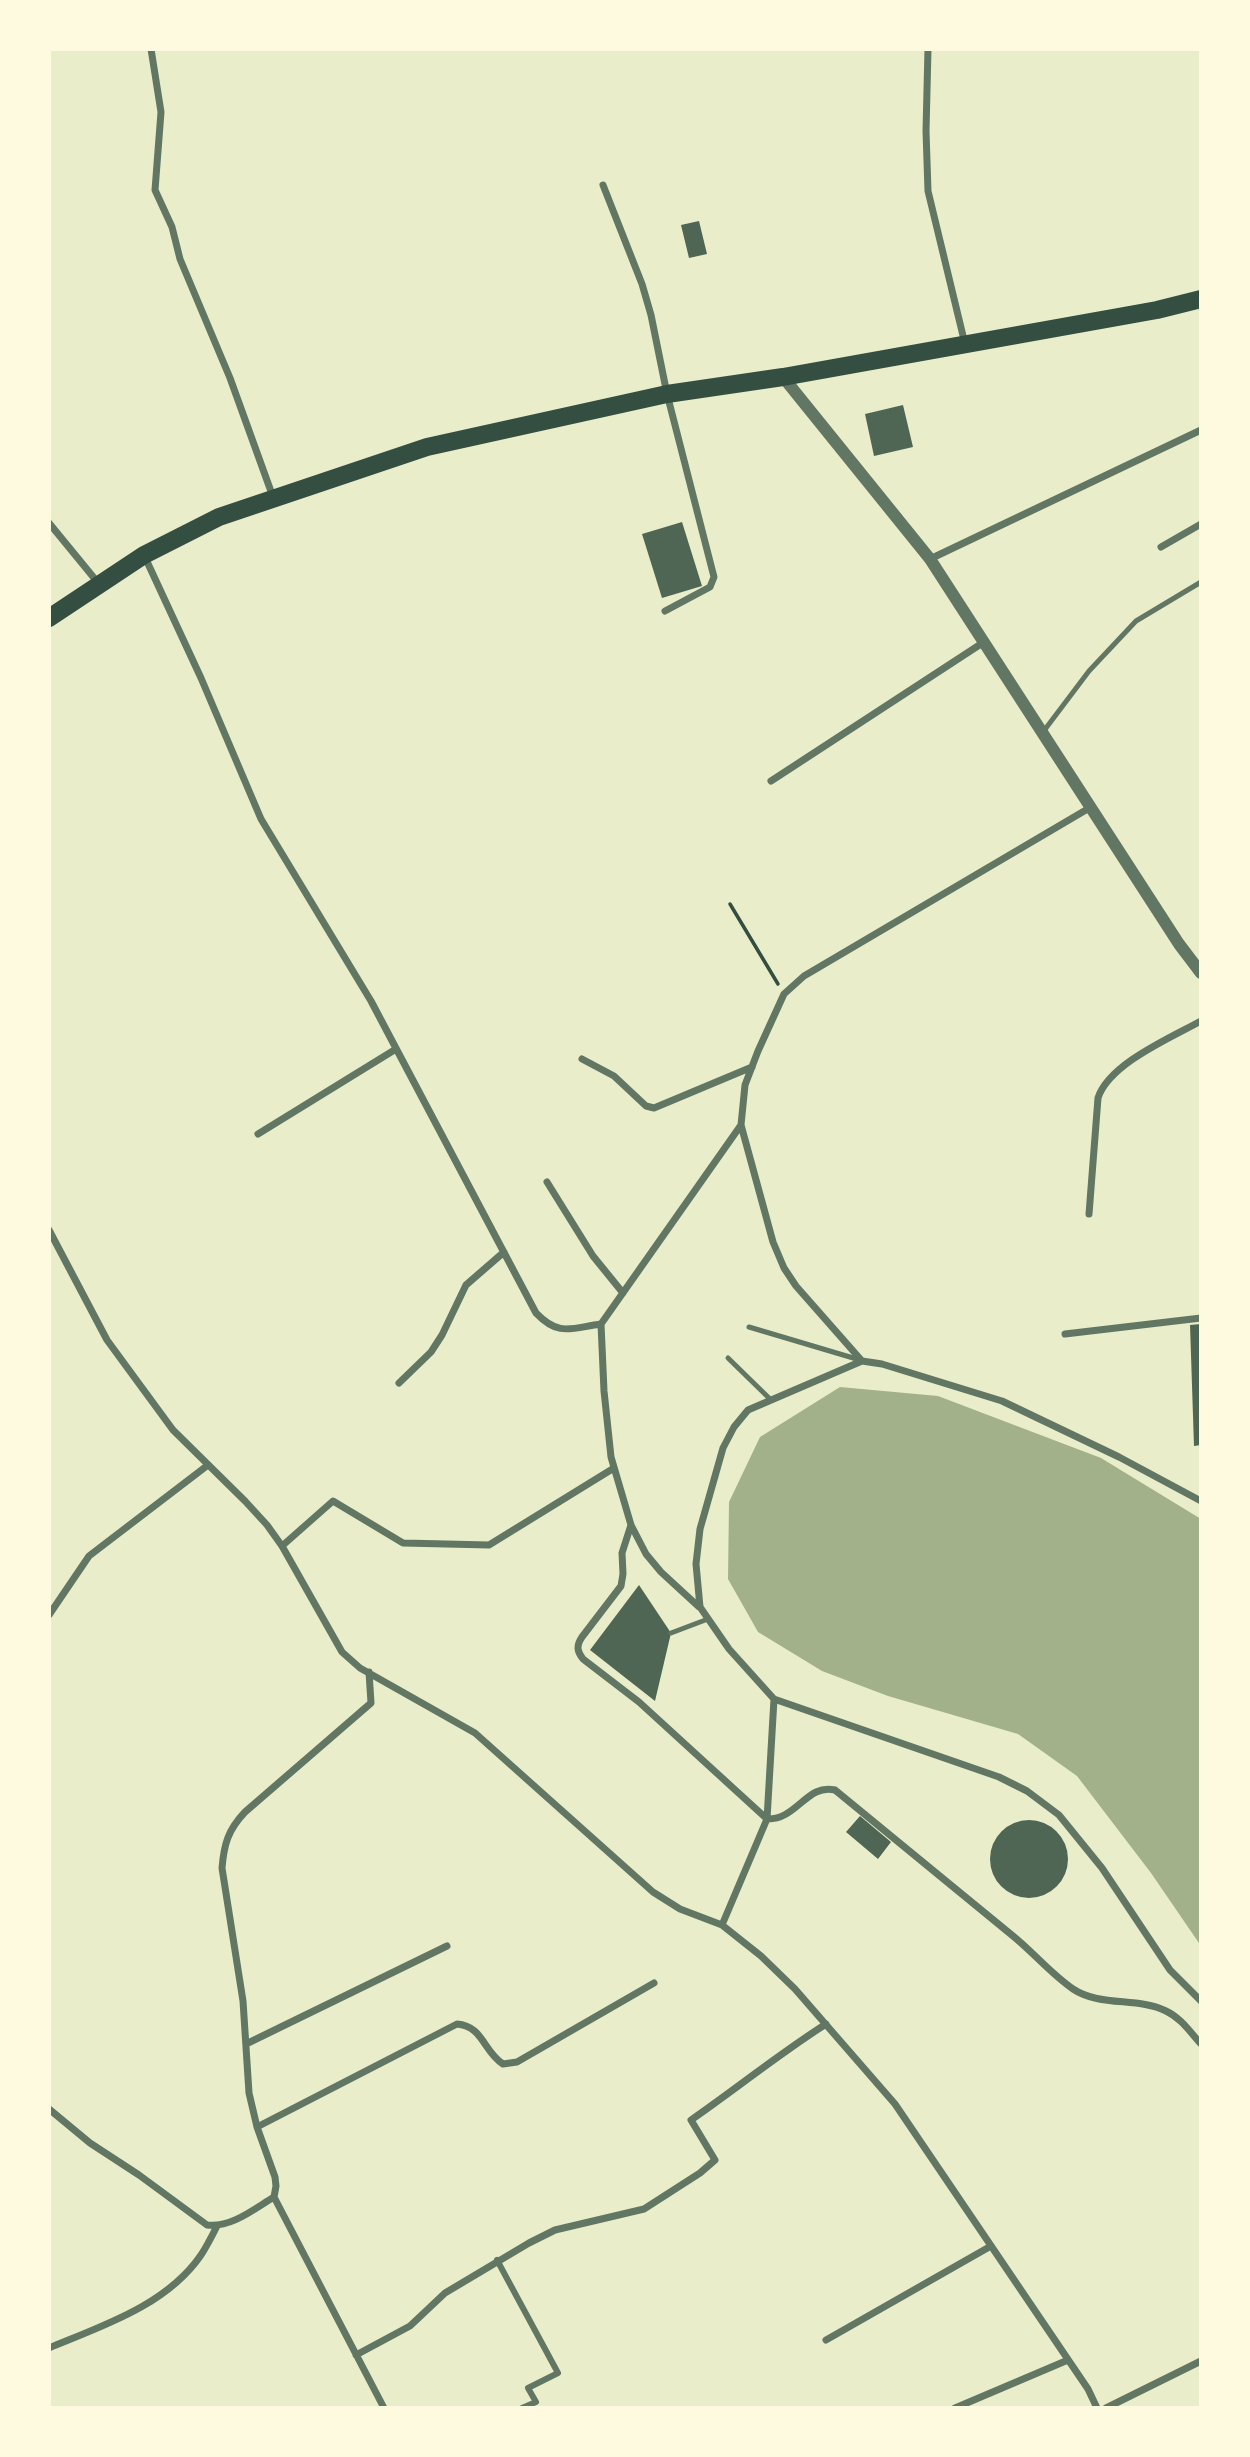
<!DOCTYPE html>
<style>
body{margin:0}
#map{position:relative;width:1250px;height:2457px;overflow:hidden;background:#e9edc9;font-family:"Public Sans",sans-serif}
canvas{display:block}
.frame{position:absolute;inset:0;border:51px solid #fefae0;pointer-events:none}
</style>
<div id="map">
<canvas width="1250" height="2457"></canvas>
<div class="frame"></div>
</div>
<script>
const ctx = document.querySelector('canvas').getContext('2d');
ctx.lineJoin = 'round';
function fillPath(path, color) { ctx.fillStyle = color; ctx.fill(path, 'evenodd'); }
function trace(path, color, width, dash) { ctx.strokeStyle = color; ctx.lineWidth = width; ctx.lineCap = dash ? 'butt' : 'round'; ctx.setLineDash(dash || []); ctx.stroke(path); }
fillPath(new Path2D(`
 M 840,1387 L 938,1396 L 1101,1458 L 1201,1519 L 1201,1946 L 1151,1873 L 1077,1776 L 1018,1734 L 888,1696 L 822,1671 L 758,1632 L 728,1579 L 729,1502 L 760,1437 Z`), '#a3b18a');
fillPath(new Path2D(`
 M 699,221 L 707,254 L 689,258 L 681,225 Z
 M 903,405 L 913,447 L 874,456 L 865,414 Z
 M 682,522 L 702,586 L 662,598 L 642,534 Z
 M 1201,1324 L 1201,1445 L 1194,1446 L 1190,1325 Z
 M 639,1585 L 671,1633 L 655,1701 L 590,1650 Z
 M 860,1816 L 891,1842 L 878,1859 L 846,1832 Z
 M990 1859a39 39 0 1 1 78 0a39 39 0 1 1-78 0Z`), '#4f6655');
trace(new Path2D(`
 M 730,904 L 778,984`), '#344e41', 3.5);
trace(new Path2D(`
 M 1043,732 L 1089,671 L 1136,621 L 1201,582
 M 749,1327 L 860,1360
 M 728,1358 L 771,1400
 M 671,1633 L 708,1619`), '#617663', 5);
trace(new Path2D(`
 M 497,2260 L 558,2373 L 528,2388 L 536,2402 L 522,2408`), '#617663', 6);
trace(new Path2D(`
 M 151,49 L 161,112 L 155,190 L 172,227 L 180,259 L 230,378 L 273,497
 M 928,49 L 926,131 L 928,191 L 965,344
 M 603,185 L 642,284 L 651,315 L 667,394 L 714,577 L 710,587 L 665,611
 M 49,523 L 99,584
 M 1161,547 L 1201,524
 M 144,555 L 201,678 L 261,819 L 371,1001 L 536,1313 C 559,1337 571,1328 601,1324
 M 930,559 L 1201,430
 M 771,781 L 984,642
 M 582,1059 L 614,1076 L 646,1106 L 654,1108 L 752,1067
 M 258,1134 L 396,1049
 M 547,1182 L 593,1256 L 623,1293
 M 1089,1214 L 1098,1098 C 1109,1064 1170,1038 1201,1021
 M 49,1230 L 107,1340 L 173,1430 L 245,1501 L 267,1525 L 282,1546 L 342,1652 L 360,1668 L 475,1733 L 653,1892 L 680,1909 L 722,1925 L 761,1956 L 795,1989 L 895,2104 L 1088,2389 L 1097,2408
 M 1065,1334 L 1201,1318
 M 862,1361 L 796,1286 L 784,1268 L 773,1242 L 741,1125 L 745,1085 L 758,1051 L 784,994 L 804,976 L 1091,807
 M 399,1383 L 431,1352 L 442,1335 L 466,1285 L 504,1252
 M 631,1525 L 622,1553 L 623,1574 L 621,1586 L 582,1637 C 576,1646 577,1651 583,1659 L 639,1702 L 767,1819
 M 282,1546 L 333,1501 L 403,1543 L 489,1545 L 614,1468
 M 699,1607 L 661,1572 L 646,1554 L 631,1525 L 611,1457 L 604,1391 L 601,1324 L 741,1125
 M 49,1615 L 89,1556 L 208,1465
 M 774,1699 L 999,1777 L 1027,1791 L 1059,1815 L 1102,1868 L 1170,1970 L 1201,2001
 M 767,1819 C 797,1820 807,1783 835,1790 C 894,1839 954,1887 1013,1936 C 1034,1953 1051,1974 1073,1989 C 1100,2007 1138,1997 1166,2011 C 1181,2018 1190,2032 1201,2044
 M 722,1925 L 767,1819 L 774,1699 L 729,1649 L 700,1607 L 696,1564 L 700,1529 L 723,1448 L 734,1427 L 748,1410 L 862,1361 L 882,1364 L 1002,1401 L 1119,1457 L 1201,1501
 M 246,2044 L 447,1946
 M 49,2109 L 90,2143 L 139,2175 L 207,2225 C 231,2228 254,2209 274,2197 L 384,2408
 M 257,2127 L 457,2024 C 483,2026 483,2051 503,2064 L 517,2062 L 654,1983
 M 274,2197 L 276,2186 L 275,2177 L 257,2127 L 249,2093 L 243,2001 L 222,1868 C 224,1844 228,1830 245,1812 L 371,1703 L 369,1672
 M 826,2340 L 991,2246
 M 49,2348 C 102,2326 167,2305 201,2255 C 207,2246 212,2236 217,2226
 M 356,2355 L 410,2326 L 445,2293 L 529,2243 L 555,2230 L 644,2209 L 700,2173 L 715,2160 L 691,2120 C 737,2088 779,2054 826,2024
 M 955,2408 L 1068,2360
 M 1106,2408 L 1201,2361`), '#617663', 7);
trace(new Path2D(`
 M 783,377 L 930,559 L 1179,944 L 1201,973`), '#617663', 12);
trace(new Path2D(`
 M 49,618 L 144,555 L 219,517 L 427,447 L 667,394 L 783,377 L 1157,310 L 1201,299`), '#344e41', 18);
</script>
